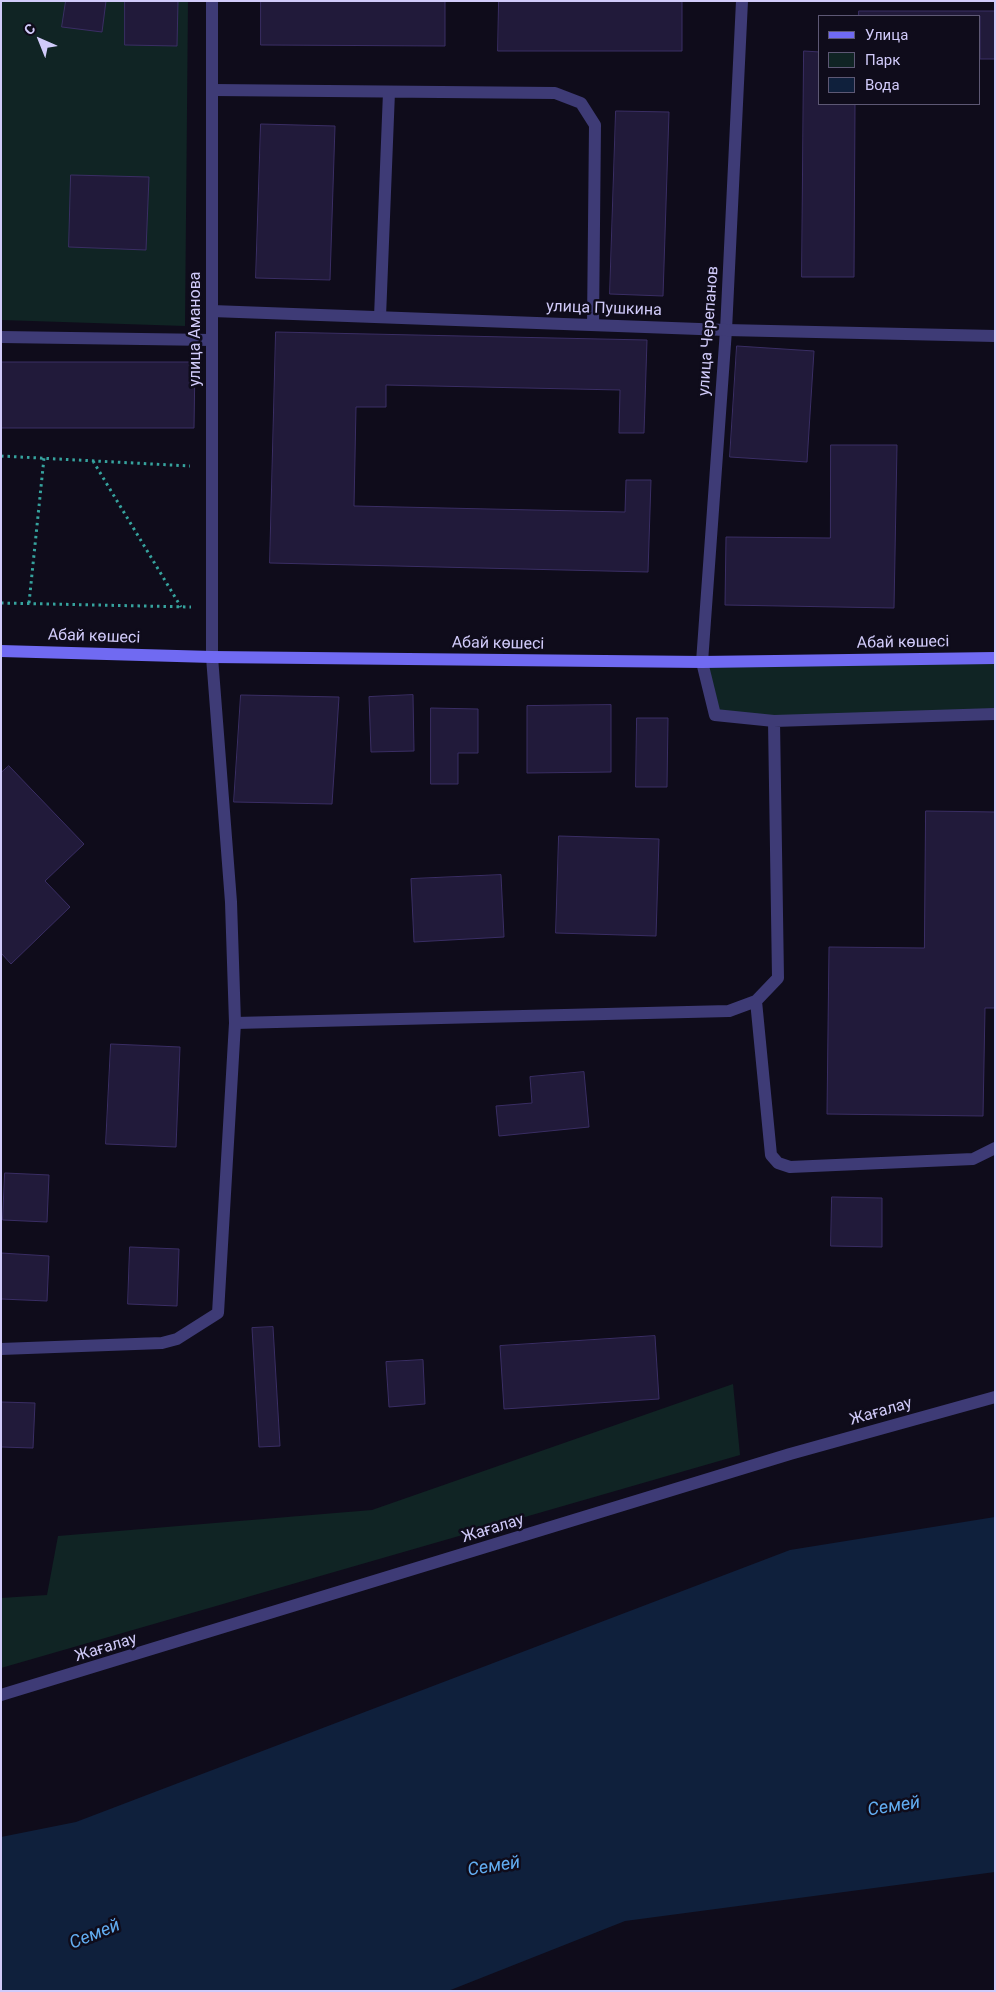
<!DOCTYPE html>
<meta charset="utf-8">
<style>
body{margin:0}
#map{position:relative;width:996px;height:1992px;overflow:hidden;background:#0f0c1b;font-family:Roboto,sans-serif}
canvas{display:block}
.frame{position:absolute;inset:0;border:2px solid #d1cbfa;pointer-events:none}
.legend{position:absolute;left:818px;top:15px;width:162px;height:90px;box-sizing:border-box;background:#0f0c1b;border:1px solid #5d5874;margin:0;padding:6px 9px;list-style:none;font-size:15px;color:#d1cbfa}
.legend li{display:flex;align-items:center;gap:10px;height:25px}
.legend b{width:25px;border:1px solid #5d5874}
.north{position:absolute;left:15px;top:15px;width:50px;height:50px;-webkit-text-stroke:4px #0f0c1b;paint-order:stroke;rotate:316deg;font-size:14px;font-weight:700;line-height:20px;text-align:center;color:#d1cbfa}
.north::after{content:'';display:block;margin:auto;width:18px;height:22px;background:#d1cbfa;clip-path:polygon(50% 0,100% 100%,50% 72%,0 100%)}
</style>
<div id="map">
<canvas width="996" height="1992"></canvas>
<div class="frame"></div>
<ul class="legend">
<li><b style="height:6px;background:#706af2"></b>Улица</li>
<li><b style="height:14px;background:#102424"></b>Парк</li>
<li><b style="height:14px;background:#0f203c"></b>Вода</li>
</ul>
<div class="north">С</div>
</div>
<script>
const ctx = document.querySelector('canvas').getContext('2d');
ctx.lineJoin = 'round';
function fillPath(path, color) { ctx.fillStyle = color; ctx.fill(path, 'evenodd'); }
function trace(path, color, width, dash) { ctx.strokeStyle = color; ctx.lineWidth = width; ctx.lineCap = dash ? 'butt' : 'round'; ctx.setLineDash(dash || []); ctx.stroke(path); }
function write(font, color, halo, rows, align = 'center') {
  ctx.font = font + ' Roboto,sans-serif'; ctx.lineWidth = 5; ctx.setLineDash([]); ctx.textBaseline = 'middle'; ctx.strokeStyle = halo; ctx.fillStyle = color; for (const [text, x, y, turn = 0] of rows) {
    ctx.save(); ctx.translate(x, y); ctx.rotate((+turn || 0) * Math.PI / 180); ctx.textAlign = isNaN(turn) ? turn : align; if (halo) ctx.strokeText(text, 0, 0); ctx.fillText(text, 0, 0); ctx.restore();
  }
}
fillPath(new Path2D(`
 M 1,1 L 188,1 L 185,326 L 1,320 Z
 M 995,658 L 995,714 L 774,721 L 715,715 L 702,662 Z
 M 733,1384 L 740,1455 L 1,1668 L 1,1598 L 47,1595 L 58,1536 L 372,1510 Z`), '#102424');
fillPath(new Path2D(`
 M 995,1517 L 995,1872 L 625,1921 L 448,1991 L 1,1991 L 1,1837 L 76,1822 L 790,1550 Z`), '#0f203c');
const building = new Path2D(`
 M 66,1 L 106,1 L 102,32 L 62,27 Z
 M 125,1 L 178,1 L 177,46 L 125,45 Z
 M 261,1 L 445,1 L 445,46 L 261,45 Z
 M 499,1 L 682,1 L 682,51 L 498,51 Z
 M 859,11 L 995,11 L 995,59 L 980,59 L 980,16 L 859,16 Z
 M 804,51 L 820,52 L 820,104 L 855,104 L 854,277 L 802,277 Z
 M 616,111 L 669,112 L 663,296 L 610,294 Z
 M 261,124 L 335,126 L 330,280 L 256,278 Z
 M 71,175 L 149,177 L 146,250 L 69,247 Z
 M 276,332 L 647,340 L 644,433 L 619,433 L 620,390 L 386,385 L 386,407 L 356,407 L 354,506 L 625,512 L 626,480 L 651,480 L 648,572 L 270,563 Z
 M 737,346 L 814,351 L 807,462 L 730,457 Z
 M 1,362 L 195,362 L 194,428 L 1,428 Z
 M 831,445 L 897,445 L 894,608 L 725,605 L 726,537 L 830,538 Z
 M 241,695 L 339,697 L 332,804 L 234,802 Z
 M 413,695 L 414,751 L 371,752 L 369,697 Z
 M 611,705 L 611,772 L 527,773 L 527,706 Z
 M 431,708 L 478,709 L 478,753 L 458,753 L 458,784 L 431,784 Z
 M 637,718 L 668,718 L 667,787 L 636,787 Z
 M 9,766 L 84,844 L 45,881 L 70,907 L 11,964 L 1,953 L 1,773 Z
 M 926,811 L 995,812 L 995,1008 L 985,1008 L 983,1116 L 827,1114 L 829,947 L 924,948 Z
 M 559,836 L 659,839 L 656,936 L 556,933 Z
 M 501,875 L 504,937 L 414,942 L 411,879 Z
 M 111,1044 L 180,1047 L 176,1147 L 106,1144 Z
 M 584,1072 L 589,1127 L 499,1136 L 496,1106 L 532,1103 L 530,1077 Z
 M 5,1173 L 49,1175 L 47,1222 L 3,1220 Z
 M 832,1197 L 882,1198 L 882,1247 L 831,1246 Z
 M 130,1247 L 179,1249 L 177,1306 L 128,1304 Z
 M 1,1253 L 49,1256 L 47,1301 L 1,1299 Z
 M 273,1327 L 280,1446 L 259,1447 L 252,1328 Z
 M 655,1336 L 659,1399 L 504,1409 L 500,1346 Z
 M 423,1360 L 425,1404 L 389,1407 L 386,1362 Z
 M 1,1402 L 35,1403 L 33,1448 L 1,1447 Z`);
fillPath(building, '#211a3a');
trace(building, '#3a2e64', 1);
trace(new Path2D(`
 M 1,456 L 190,466
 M 93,461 L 181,607
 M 1,603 L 191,607
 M 29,603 L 44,458`), '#36a39e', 3, [2.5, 4]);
trace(new Path2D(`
 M 742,1 L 726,330 L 702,662 L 715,715 L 774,721 L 995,714
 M 213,90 L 555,93 L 581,103 L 595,125 L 593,325
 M 380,317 L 389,92
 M 1,337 L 212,340
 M 756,1001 L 771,1155 L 778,1163 L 790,1167 L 973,1159 L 995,1148
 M 235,1023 L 729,1011 L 756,1001 L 778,978 L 774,721`), '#3e3b76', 12);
trace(new Path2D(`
 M 212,311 L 726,330 L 995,336
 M 1,1349 L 162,1343 L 177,1339 L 218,1313 L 235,1023 L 231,902 L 212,657 L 212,1
 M 1,1695 L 790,1454 L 995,1397`), '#3e3b76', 12);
trace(new Path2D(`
 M 1,651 L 212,657 L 702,662 L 995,658`), '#706af2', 12);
write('16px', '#d1cbfa', '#0f0c1b', [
 ["улица Пушкина",604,309,2],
 ["улица Аманова",196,329,-90],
 ["улица Черепанов",709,331,-86],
 ["Абай көшесі",94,637,2],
 ["Абай көшесі",903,643,-1],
 ["Абай көшесі",498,644,1],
 ["Жағалау",881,1412,-16],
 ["Жағалау",493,1529,-17],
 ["Жағалау",106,1648,-17]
]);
write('italic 18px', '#62adf1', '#0f0c1b', [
 ["Семей",894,1807,-9],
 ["Семей",494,1867,-9],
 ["Семей",95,1935,-22]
]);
</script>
